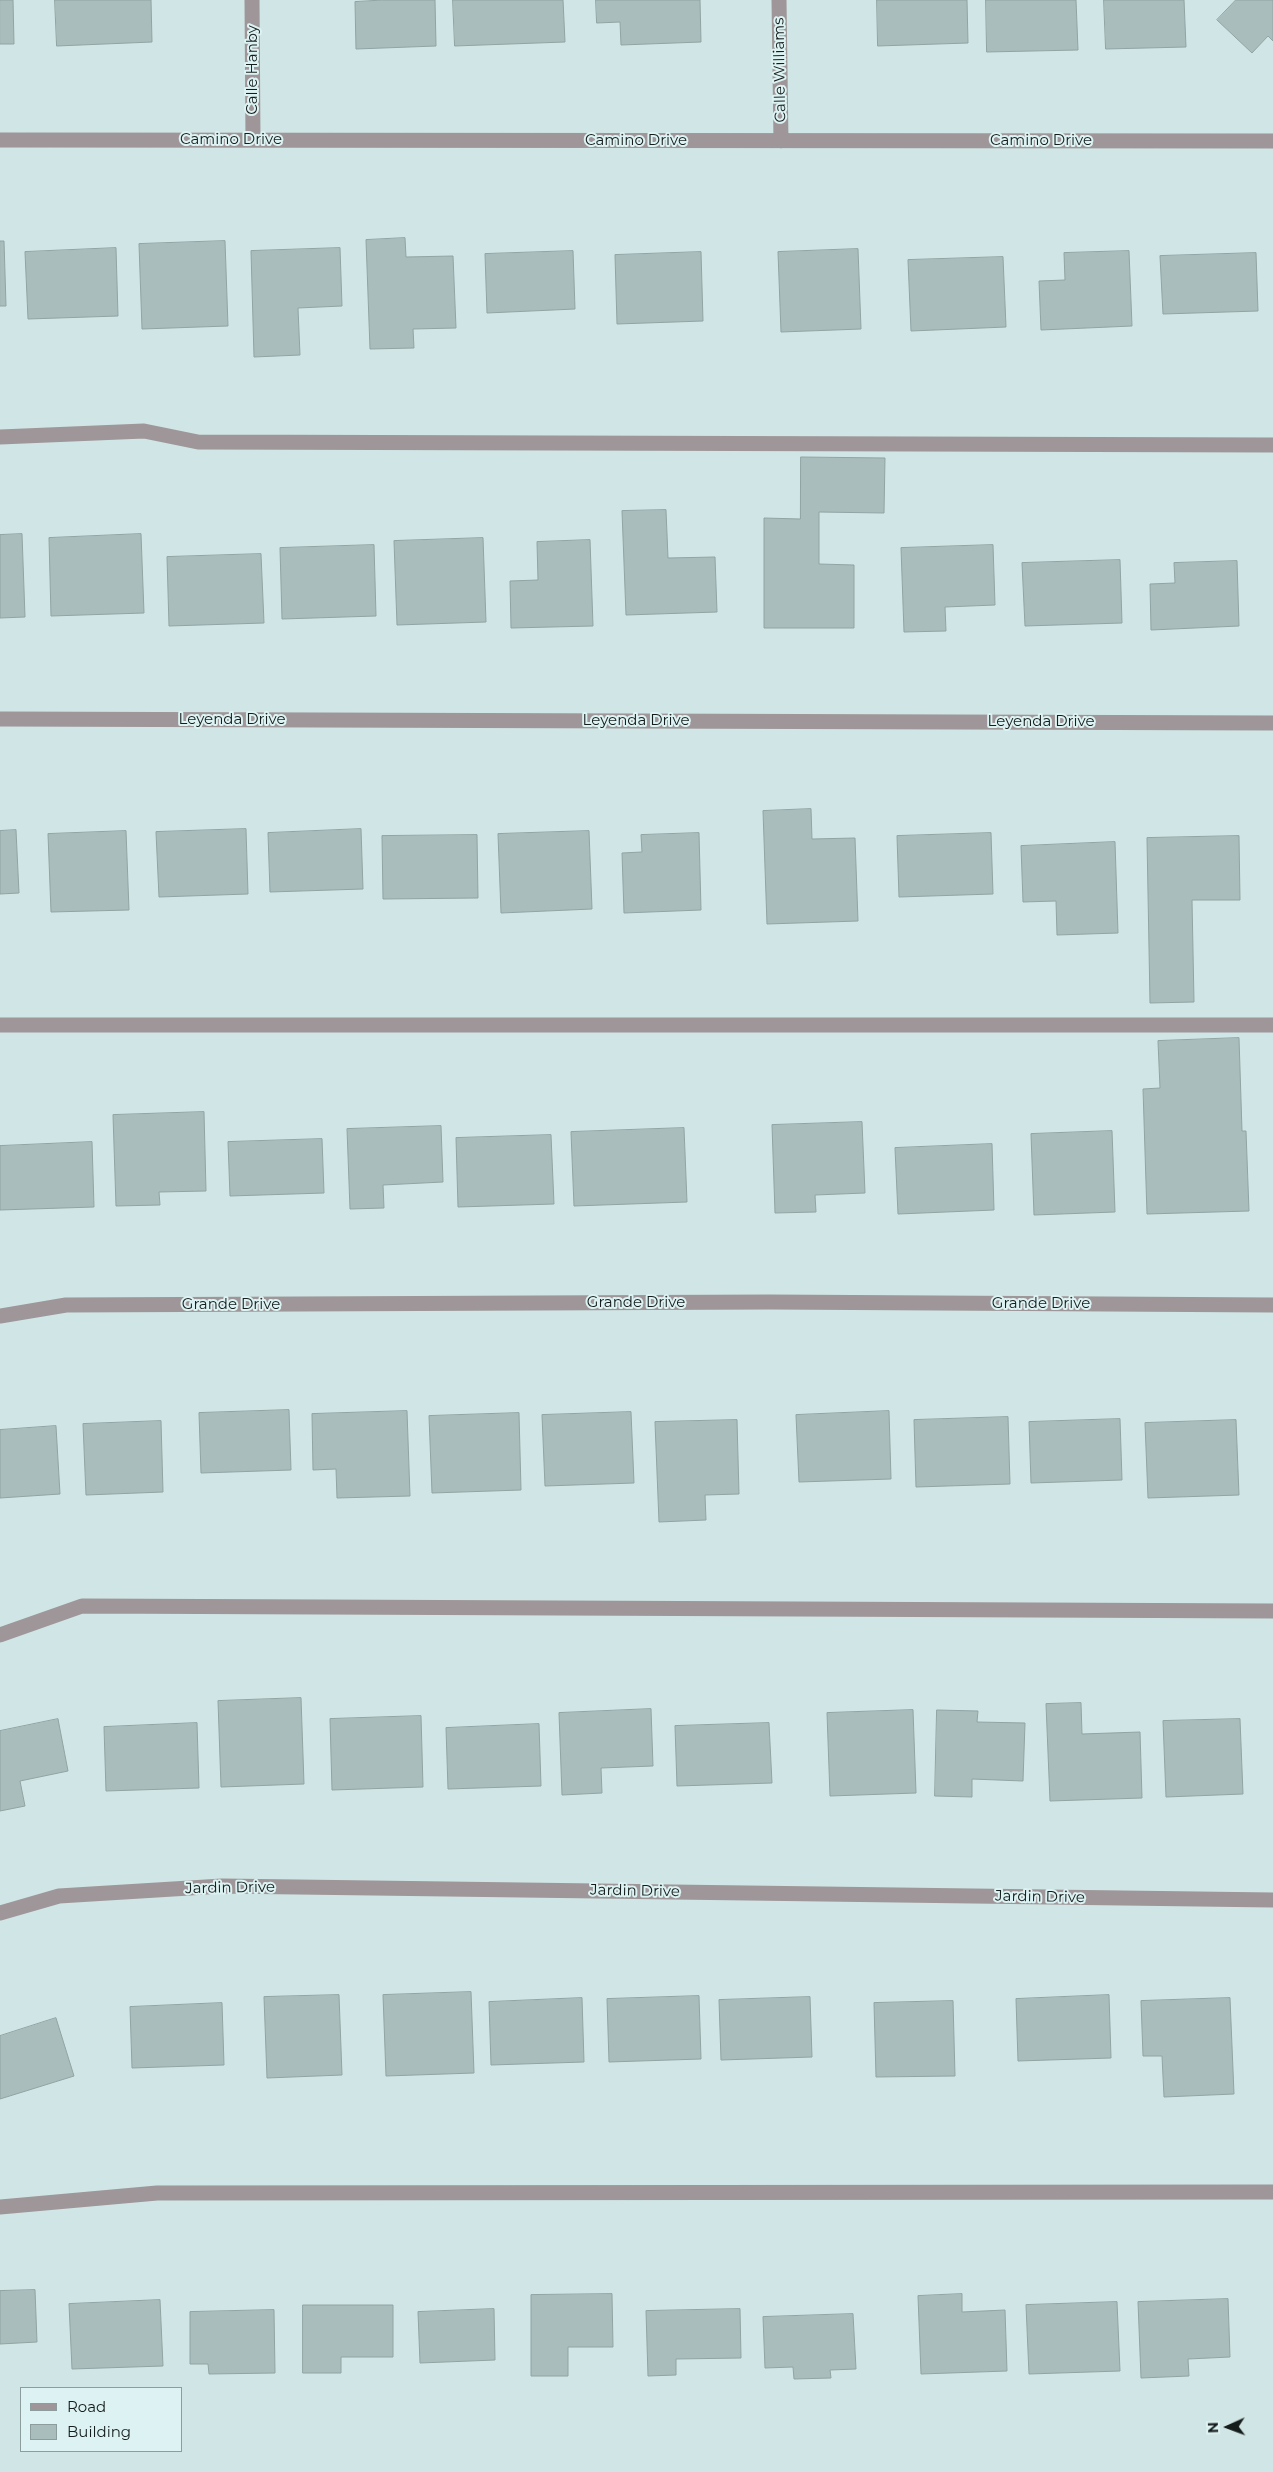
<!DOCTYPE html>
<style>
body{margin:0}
#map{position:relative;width:1273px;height:2472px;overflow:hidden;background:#d0e5e5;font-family:Montserrat,sans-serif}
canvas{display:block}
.legend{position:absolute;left:20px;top:2387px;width:162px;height:65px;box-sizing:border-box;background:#ddf2f2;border:1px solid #8d9c9c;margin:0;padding:6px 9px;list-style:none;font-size:15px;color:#151c1c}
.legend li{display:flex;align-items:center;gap:10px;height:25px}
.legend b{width:25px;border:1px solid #8d9c9c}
.north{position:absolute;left:1203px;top:2402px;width:50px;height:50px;-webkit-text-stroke:4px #ddf2f2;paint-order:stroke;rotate:268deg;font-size:14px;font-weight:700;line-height:20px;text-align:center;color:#151c1c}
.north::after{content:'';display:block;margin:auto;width:18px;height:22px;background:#151c1c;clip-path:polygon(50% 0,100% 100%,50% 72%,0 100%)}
</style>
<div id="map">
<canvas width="1273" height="2472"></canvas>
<ul class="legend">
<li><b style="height:6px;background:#9e9698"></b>Road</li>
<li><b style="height:14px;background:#a9bdbd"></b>Building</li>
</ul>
<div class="north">N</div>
</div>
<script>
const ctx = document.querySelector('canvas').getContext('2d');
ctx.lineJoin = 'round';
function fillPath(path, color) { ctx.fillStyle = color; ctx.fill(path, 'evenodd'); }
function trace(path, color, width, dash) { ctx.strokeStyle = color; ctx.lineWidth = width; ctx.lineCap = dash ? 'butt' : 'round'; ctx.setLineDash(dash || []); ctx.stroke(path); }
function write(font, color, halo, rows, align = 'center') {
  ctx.font = font + ' Montserrat,sans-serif'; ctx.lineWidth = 4; ctx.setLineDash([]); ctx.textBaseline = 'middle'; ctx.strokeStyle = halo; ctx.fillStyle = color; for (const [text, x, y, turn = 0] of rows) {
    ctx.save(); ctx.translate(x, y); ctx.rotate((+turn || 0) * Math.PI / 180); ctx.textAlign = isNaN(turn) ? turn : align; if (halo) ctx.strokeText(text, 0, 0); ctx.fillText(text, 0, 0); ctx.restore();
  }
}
const building = new Path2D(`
 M 0,0 L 13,0 L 14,44 L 0,44 Z
 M 55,0 L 151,0 L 152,42 L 57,46 Z
 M 383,0 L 435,0 L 436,46 L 356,49 L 355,2 Z
 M 453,0 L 563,0 L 565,42 L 455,46 Z
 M 596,0 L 700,0 L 701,42 L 621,45 L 620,22 L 597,23 Z
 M 877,0 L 967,0 L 968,43 L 878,46 Z
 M 986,0 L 1076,0 L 1078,50 L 987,52 Z
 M 1104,0 L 1184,0 L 1186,47 L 1106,49 Z
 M 1236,0 L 1273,0 L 1273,41 L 1268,36 L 1252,53 L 1217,20 Z
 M 405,238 L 406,257 L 453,256 L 456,328 L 413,329 L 414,348 L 370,349 L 366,240 Z
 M 0,241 L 4,241 L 6,306 L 0,306 Z
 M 225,241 L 228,326 L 142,329 L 139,244 Z
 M 116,248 L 118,316 L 28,319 L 25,252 Z
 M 340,248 L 342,306 L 298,308 L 300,355 L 254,357 L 251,251 Z
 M 858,249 L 861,329 L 781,332 L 778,252 Z
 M 573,251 L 575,309 L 487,313 L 485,254 Z
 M 1129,251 L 1132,326 L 1041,330 L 1039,281 L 1065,280 L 1064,253 Z
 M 701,252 L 703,321 L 617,324 L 615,255 Z
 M 1256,253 L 1258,311 L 1163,314 L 1160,256 Z
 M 1003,257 L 1006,327 L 911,331 L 908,260 Z
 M 801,457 L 885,458 L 884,513 L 819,512 L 819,564 L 854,565 L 854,628 L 764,628 L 764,518 L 800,519 Z
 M 666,510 L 668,558 L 715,557 L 717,612 L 626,615 L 622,511 Z
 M 22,534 L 25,617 L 0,618 L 0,535 Z
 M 141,534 L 144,613 L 51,616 L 49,538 Z
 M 483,538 L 486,622 L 397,625 L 394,541 Z
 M 590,540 L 593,626 L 511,628 L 510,581 L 538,580 L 537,542 Z
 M 374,545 L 376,616 L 282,619 L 280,548 Z
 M 993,545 L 995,605 L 945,607 L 946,631 L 904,632 L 901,548 Z
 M 261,554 L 264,623 L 169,626 L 167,557 Z
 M 1120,560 L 1122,623 L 1025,626 L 1022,563 Z
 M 1237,561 L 1239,626 L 1151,630 L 1150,584 L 1175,583 L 1174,563 Z
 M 811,809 L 812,839 L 855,838 L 858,921 L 767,924 L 763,811 Z
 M 246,829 L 248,894 L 159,897 L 156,832 Z
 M 361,829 L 363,889 L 270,892 L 268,833 Z
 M 16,830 L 19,893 L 0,894 L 0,831 Z
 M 126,831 L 129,910 L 51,912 L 48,834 Z
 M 589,831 L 592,909 L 501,913 L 498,834 Z
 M 699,833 L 701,910 L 624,913 L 622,853 L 642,852 L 641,835 Z
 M 991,833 L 993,894 L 899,897 L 897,836 Z
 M 477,835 L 478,898 L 383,899 L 382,836 Z
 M 1239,836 L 1240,900 L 1192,900 L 1194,1002 L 1150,1003 L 1147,838 Z
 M 1115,842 L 1118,933 L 1057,935 L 1056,901 L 1023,902 L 1021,846 Z
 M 1239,1038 L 1242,1131 L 1246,1131 L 1249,1211 L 1147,1214 L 1143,1089 L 1160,1088 L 1158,1041 Z
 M 204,1112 L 206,1191 L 159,1192 L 160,1205 L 116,1206 L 113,1115 Z
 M 862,1122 L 865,1193 L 815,1195 L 816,1212 L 775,1213 L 772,1125 Z
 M 441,1126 L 443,1182 L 383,1185 L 384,1208 L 350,1209 L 347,1129 Z
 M 684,1128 L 687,1202 L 574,1206 L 571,1132 Z
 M 1112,1131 L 1115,1212 L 1034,1215 L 1031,1134 Z
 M 551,1135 L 554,1204 L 458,1207 L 456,1138 Z
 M 322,1139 L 324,1193 L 230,1196 L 228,1142 Z
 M 92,1142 L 94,1207 L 0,1210 L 0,1146 Z
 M 992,1144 L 994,1210 L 898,1214 L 895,1148 Z
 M 289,1410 L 291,1470 L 201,1473 L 199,1413 Z
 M 407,1411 L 410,1496 L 337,1498 L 336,1469 L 313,1470 L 312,1414 Z
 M 889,1411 L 891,1479 L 799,1482 L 796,1415 Z
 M 631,1412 L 634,1483 L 545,1486 L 542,1415 Z
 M 519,1413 L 521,1490 L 432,1493 L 429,1416 Z
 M 1008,1417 L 1010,1484 L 916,1487 L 914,1420 Z
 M 1120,1419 L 1122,1480 L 1031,1483 L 1029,1422 Z
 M 737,1420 L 739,1494 L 705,1495 L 706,1520 L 659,1522 L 655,1422 Z
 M 1236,1420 L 1239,1495 L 1148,1498 L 1145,1423 Z
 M 161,1421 L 163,1492 L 86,1495 L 83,1424 Z
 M 56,1426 L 60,1494 L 0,1498 L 0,1430 Z
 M 301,1698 L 304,1784 L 221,1787 L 218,1701 Z
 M 1081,1703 L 1082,1734 L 1140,1732 L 1142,1798 L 1050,1801 L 1046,1704 Z
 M 651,1709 L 653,1766 L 601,1768 L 602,1793 L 562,1795 L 559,1713 Z
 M 913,1710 L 916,1793 L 830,1796 L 827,1713 Z
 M 937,1710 L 978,1711 L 977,1722 L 1025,1723 L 1023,1781 L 972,1779 L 972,1797 L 935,1796 Z
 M 421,1716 L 423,1787 L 332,1790 L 330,1719 Z
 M 58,1719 L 68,1771 L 20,1781 L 25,1806 L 0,1811 L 0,1731 Z
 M 1240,1719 L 1243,1794 L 1166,1797 L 1163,1721 Z
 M 197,1723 L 199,1788 L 106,1791 L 104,1727 Z
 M 769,1723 L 772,1783 L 677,1786 L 675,1726 Z
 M 539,1724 L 541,1786 L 448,1789 L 446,1728 Z
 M 471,1992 L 474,2073 L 386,2076 L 383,1995 Z
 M 339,1995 L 342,2075 L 267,2078 L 264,1997 Z
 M 1109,1995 L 1111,2058 L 1018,2061 L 1016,1999 Z
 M 699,1996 L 701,2059 L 609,2062 L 607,1999 Z
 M 810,1997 L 812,2057 L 721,2060 L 719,2000 Z
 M 582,1998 L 584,2062 L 491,2065 L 489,2002 Z
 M 1230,1998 L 1234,2094 L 1164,2097 L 1162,2056 L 1143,2056 L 1141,2001 Z
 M 953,2001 L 955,2076 L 876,2077 L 874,2003 Z
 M 222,2003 L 224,2065 L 132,2068 L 130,2007 Z
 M 56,2018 L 74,2076 L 0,2099 L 0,2036 Z
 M 35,2290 L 37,2342 L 0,2344 L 0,2291 Z
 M 612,2294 L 613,2347 L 568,2347 L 568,2376 L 531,2376 L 531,2295 Z
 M 962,2294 L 962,2312 L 1005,2310 L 1007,2371 L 921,2374 L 918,2296 Z
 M 1228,2299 L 1230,2357 L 1188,2359 L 1189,2376 L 1141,2378 L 1138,2302 Z
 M 160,2300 L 163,2366 L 72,2369 L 69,2304 Z
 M 1117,2302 L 1120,2371 L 1029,2374 L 1026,2305 Z
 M 303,2305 L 393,2305 L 393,2357 L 341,2357 L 341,2373 L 303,2373 Z
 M 494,2309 L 495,2360 L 420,2363 L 418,2312 Z
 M 740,2309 L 741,2358 L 676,2359 L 676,2375 L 648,2376 L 646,2311 Z
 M 274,2310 L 275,2373 L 209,2374 L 208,2364 L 190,2364 L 190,2312 Z
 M 853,2314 L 856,2369 L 830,2370 L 831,2378 L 794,2379 L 793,2367 L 765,2368 L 763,2317 Z`);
fillPath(building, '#a9bdbd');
trace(building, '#91a4a4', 1);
trace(new Path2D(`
 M 252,0 L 253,140
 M 779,0 L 781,141
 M 0,140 L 1273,141
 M 0,437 L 144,431 L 198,442 L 1273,445
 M 0,719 L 1273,723
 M 0,1025 L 1273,1025
 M 0,1316 L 66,1305 L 769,1302 L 1273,1305
 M 0,1635 L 82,1606 L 1273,1611
 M 0,1913 L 59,1896 L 222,1886 L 1273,1900
 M 0,2207 L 157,2193 L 1273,2192`), '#9e9698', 15);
write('15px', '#151c1c', '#ddf2f2', [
 ["Calle Hanby",253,70,-90],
 ["Calle Williams",780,70,-91],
 ["Camino Drive",231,140],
 ["Camino Drive",636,141],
 ["Camino Drive",1041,141],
 ["Leyenda Drive",232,720],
 ["Leyenda Drive",636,721],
 ["Leyenda Drive",1041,722],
 ["Grande Drive",636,1303],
 ["Grande Drive",1041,1304],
 ["Grande Drive",231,1305],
 ["Jardin Drive",230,1888,-1],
 ["Jardin Drive",635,1891,1],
 ["Jardin Drive",1040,1897,1]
]);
</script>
